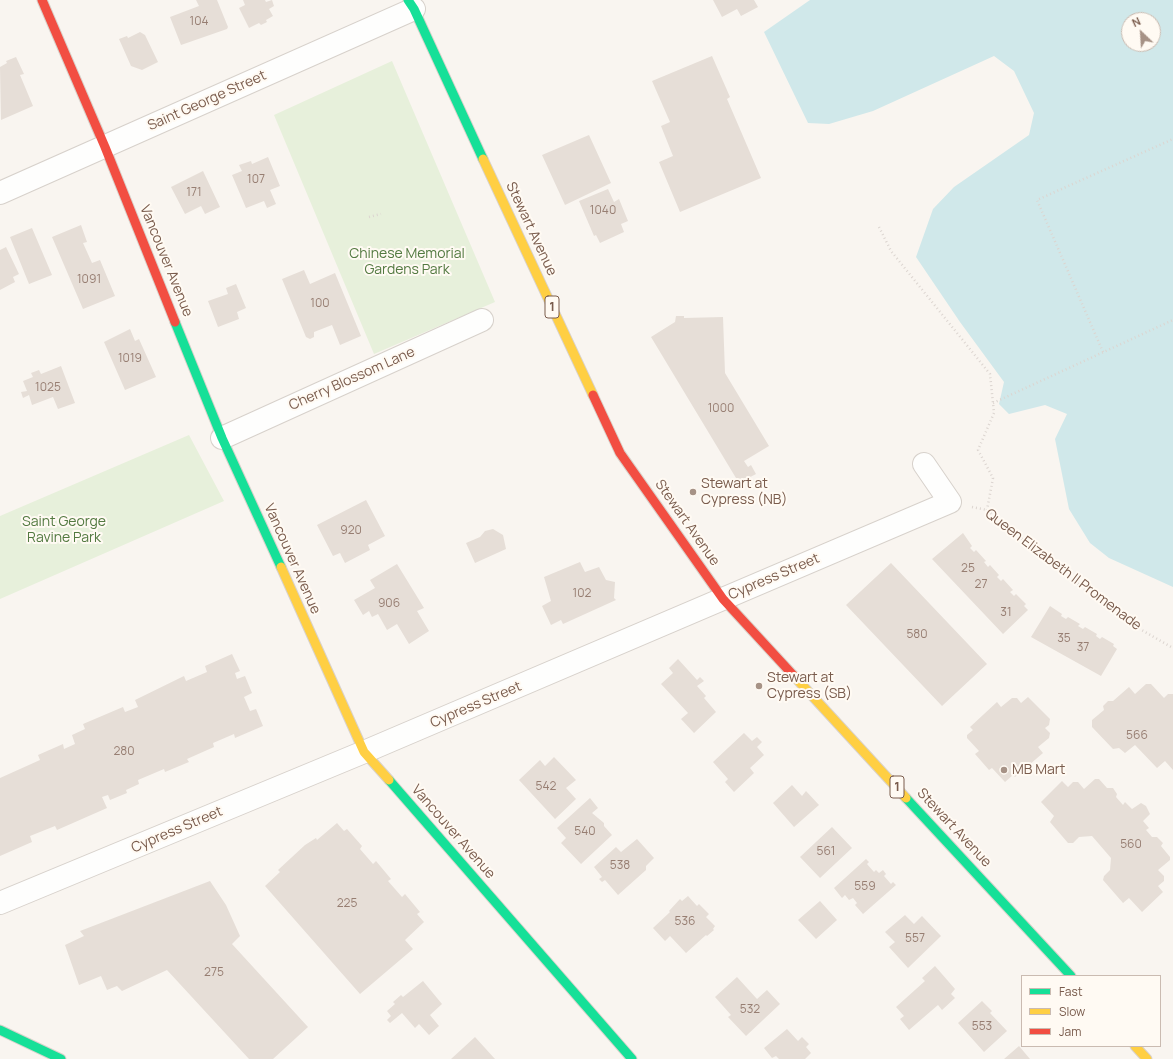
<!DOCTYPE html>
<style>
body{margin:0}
#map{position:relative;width:1173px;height:1059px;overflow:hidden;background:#f9f5f0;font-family:Manrope,sans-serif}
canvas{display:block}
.legend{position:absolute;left:1021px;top:975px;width:140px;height:72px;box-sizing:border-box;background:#fffaf3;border:1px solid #cabbb1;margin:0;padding:5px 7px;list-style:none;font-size:12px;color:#7a5c4d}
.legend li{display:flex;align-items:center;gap:8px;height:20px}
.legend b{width:20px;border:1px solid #cabbb1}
.north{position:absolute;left:1121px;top:12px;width:40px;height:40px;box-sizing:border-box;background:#fffaf3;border:1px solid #cabbb1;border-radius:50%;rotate:335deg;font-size:11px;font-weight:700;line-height:16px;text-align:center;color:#7a5c4d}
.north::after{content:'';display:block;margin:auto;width:14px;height:18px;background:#a69286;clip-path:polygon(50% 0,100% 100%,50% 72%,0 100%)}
</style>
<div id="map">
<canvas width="1173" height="1059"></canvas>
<ul class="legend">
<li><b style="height:5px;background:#16e098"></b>Fast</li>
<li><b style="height:5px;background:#ffcf43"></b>Slow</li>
<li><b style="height:5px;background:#f24e42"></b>Jam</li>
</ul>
<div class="north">N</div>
</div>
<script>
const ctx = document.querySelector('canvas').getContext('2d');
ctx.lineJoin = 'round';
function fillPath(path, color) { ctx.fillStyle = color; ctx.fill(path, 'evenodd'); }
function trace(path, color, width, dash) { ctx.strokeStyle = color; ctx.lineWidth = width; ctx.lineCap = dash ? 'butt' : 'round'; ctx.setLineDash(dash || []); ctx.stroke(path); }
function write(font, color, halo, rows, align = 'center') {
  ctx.font = font + ' Manrope,sans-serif'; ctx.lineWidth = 4; ctx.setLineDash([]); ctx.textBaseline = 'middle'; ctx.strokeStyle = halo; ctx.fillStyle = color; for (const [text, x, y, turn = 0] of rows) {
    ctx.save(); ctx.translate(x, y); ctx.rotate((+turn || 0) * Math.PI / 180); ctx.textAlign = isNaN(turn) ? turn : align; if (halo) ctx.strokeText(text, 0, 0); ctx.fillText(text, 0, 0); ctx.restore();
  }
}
fillPath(new Path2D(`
 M 392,61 L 495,302 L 374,354 L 274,115 Z
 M 189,435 L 224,501 L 0,599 L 0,516 Z`), '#e7f0db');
fillPath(new Path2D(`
 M 810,0 L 1173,0 L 1173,587 L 1109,558 L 1090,543 L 1069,509 L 1055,439 L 1067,414 L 1045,405 L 1009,414 L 999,404 L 1004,382 L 960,322 L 916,257 L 933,209 L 954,187 L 1029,135 L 1034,113 L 1014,71 L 994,56 L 873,111 L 829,124 L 808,123 L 764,32 ZM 1129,20 L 1153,20 L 1153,44 L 1129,44 Z`), '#d0e8ea');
fillPath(new Path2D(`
 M 196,0 L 217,0 L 228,27 L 227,29 L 181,45 L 170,17 L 199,6 Z
 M 243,0 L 265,0 L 266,2 L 272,0 L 274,6 L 269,9 L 273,16 L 266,20 L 267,22 L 261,25 L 259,23 L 249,28 L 239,8 L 245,5 Z
 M 713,0 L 754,0 L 758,7 L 741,16 L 737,9 L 722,17 Z
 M 140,32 L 145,35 L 158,62 L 142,70 L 131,66 L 119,39 L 127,36 L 128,38 Z
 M 712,56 L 730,97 L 727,99 L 761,178 L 680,212 L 659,162 L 673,156 L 661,126 L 670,122 L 652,81 Z
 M 16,57 L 24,74 L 20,75 L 33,106 L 1,120 L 0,67 L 7,63 L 6,61 Z
 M 589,135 L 611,183 L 565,205 L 542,155 Z
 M 268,157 L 280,186 L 270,190 L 276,204 L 267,208 L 264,201 L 246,208 L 232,175 L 242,171 L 239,165 L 251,161 L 252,164 Z
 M 203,171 L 220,207 L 205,214 L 201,206 L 185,214 L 171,187 Z
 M 608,189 L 614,202 L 619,199 L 628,221 L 621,224 L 624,232 L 600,243 L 596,235 L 594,236 L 579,201 Z
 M 81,225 L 87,242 L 83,243 L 92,263 L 100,260 L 115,296 L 83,309 L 52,237 Z
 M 32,228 L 52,275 L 29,284 L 10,237 Z
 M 6,247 L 19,274 L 13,277 L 15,282 L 0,290 L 0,250 Z
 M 304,270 L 310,284 L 335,273 L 361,336 L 340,345 L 332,325 L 314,332 L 314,337 L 310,339 L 306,337 L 282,279 Z
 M 236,284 L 246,308 L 237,312 L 239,319 L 218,327 L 208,301 L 228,294 L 226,288 Z
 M 676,316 L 684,316 L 684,318 L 723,317 L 725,373 L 769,446 L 744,461 L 748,467 L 751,465 L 756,474 L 739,483 L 651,337 L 675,322 Z
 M 130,329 L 135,341 L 139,339 L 156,377 L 125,390 L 104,342 Z
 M 61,366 L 75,403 L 58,409 L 53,397 L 32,405 L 29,395 L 23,398 L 21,392 L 27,391 L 23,381 L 33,377 L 31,373 L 39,370 L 41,374 Z
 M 366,500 L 385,536 L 368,545 L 370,550 L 345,563 L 340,553 L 333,556 L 317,525 Z
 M 493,529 L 503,535 L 506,549 L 475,563 L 466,543 L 480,537 L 485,531 Z
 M 963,533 L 972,546 L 970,548 L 974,552 L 976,550 L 986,561 L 984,562 L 988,567 L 990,565 L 999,575 L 997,577 L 1001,581 L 1003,579 L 1013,590 L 1010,592 L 1014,596 L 1016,594 L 1026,604 L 1024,606 L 1028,610 L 1003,634 L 932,559 Z
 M 580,562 L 585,572 L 599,567 L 606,580 L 615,582 L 614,598 L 616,600 L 563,624 L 561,620 L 551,625 L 542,606 L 551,601 L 544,577 Z
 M 891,563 L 987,664 L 942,706 L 846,605 Z
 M 397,564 L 424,608 L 417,611 L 429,631 L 409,644 L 397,624 L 387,630 L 378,614 L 372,617 L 369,611 L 363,615 L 354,600 L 375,588 L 370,580 Z
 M 1050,606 L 1062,614 L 1061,616 L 1066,619 L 1068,617 L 1080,624 L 1078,626 L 1083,629 L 1085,627 L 1097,634 L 1096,636 L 1100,639 L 1102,637 L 1114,644 L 1113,646 L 1117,649 L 1101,676 L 1031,637 Z
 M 232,654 L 240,671 L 235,673 L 237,679 L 245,676 L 252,693 L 244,697 L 250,711 L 256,709 L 263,726 L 235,738 L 234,734 L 213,743 L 214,747 L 187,759 L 189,762 L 165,772 L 164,769 L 138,780 L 139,784 L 126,790 L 127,793 L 110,800 L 108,795 L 102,797 L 107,808 L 57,830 L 55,826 L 30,836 L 32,842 L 0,856 L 0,778 L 40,760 L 38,755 L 63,744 L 64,749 L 75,744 L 72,735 L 85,729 L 83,724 L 123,707 L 125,712 L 138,707 L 135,700 L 184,676 L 186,681 L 207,672 L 205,666 Z
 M 678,659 L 697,680 L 700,677 L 704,681 L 697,686 L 706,696 L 704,698 L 716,712 L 694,733 L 681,719 L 688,713 L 661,684 L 673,673 L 669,668 Z
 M 1146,684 L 1151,684 L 1164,698 L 1168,694 L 1173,694 L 1173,770 L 1165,761 L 1157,768 L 1135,745 L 1125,753 L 1119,748 L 1113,749 L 1092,727 L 1092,720 L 1104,710 L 1103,706 L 1108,701 L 1113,701 L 1129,687 L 1135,694 Z
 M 1028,697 L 1050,719 L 1049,725 L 1045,728 L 1050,733 L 1049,738 L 1038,747 L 1043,753 L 1015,777 L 1013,775 L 1005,782 L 992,768 L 989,770 L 975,754 L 979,751 L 967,738 L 967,735 L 973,730 L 970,727 L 997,702 L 1001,707 L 1012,698 L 1017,698 L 1021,703 Z
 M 744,733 L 752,741 L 757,737 L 762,742 L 757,747 L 764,755 L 750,768 L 754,773 L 734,792 L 725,782 L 728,779 L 713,762 Z
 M 554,757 L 576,780 L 566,788 L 576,799 L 555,819 L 519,780 L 540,760 L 545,766 Z
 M 1095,779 L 1099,779 L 1107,788 L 1113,788 L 1117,794 L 1116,797 L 1123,805 L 1125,802 L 1132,809 L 1141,803 L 1146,806 L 1150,814 L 1143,821 L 1149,828 L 1146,830 L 1152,837 L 1157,837 L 1163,843 L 1161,846 L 1170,857 L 1170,860 L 1158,870 L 1164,876 L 1164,881 L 1158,886 L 1163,892 L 1142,912 L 1129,898 L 1123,903 L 1103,880 L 1104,876 L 1110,870 L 1111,858 L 1092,836 L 1079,837 L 1073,843 L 1068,843 L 1050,822 L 1054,816 L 1041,802 L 1062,781 L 1068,787 L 1073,782 L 1078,782 L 1084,789 Z
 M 792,785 L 802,796 L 806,791 L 819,805 L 794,827 L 773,803 Z
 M 590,798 L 598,808 L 592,813 L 604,823 L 604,826 L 612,835 L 581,864 L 561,843 L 566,838 L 557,828 Z
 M 337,823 L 344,831 L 347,829 L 362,846 L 360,849 L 373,864 L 376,861 L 391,879 L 388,881 L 402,897 L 405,894 L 420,912 L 417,914 L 424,922 L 405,940 L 413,949 L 360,994 L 265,886 L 280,872 L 278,870 L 305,845 L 316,838 L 317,840 Z
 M 832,827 L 852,848 L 820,878 L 800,857 Z
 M 637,839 L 654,858 L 646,866 L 646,870 L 618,895 L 605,880 L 602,882 L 599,879 L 602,877 L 594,867 L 616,847 L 621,852 Z
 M 866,859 L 869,862 L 867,864 L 874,872 L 876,870 L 879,873 L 883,870 L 886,874 L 884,876 L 891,884 L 893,882 L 896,885 L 863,914 L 855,905 L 857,903 L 853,898 L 849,900 L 845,895 L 842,898 L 834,888 Z
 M 210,881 L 226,905 L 240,936 L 232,944 L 308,1027 L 273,1059 L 249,1059 L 167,970 L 122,991 L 117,986 L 107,990 L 101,976 L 79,985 L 65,945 L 84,936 L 80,931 Z
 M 688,896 L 697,906 L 699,904 L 709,914 L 706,917 L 715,926 L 713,929 L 714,930 L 707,936 L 706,935 L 686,953 L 670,936 L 665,941 L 653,928 L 670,912 L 669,911 L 680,899 L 682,901 Z
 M 820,901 L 837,920 L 816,939 L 798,920 Z
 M 905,915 L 914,924 L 922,916 L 941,936 L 908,968 L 889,947 L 895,942 L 885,932 Z
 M 935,966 L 955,989 L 951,994 L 955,998 L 942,1010 L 938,1005 L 909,1030 L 900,1019 L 904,1016 L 896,1007 L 925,981 L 922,978 Z
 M 737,977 L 757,999 L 767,990 L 780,1004 L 746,1036 L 728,1017 L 731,1015 L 715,997 Z
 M 423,981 L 442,1004 L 430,1015 L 439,1026 L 429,1035 L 419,1024 L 415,1028 L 402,1013 L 390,1023 L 387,1020 L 391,1016 L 387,1011 L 395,1004 L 393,1002 L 401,995 L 403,997 Z
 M 982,1001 L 992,1011 L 990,1013 L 1007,1031 L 984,1052 L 958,1023 Z
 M 787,1029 L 798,1041 L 802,1037 L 809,1044 L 806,1047 L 811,1053 L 805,1059 L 779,1059 L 776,1056 L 772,1058 L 764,1048 Z
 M 475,1037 L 495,1059 L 451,1059 Z
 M 1019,1046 L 1030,1059 L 1004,1059 Z`), '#e6ded7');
const street = new Path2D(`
 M 0,193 L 414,9
 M 222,438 L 482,320
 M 0,903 L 364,752 L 950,502 L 924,464`);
const fast = new Path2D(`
 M 408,0 L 414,9 L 483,159
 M 175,322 L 222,438 L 281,567
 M 389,780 L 632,1059
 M 906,798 L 1071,976
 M 0,1030 L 61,1059`);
const slow = new Path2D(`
 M 483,159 L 593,395
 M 281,567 L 364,752 L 389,780
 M 793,675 L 906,798
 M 1135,1046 L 1147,1059`);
const jam = new Path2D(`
 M 42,0 L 105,147 L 175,322
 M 593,395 L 620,453 L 723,599 L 793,675`);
trace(street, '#d7d1cb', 24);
trace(fast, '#d9d2cb', 11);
trace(slow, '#d9d2cb', 11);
trace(jam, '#d9d2cb', 11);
trace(new Path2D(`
 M 369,217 L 381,214
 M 879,227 L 891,251 L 990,374 L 994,413 L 978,450 L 993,478 L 987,510
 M 1103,352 L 1037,200 L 1173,139
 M 993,403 L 1173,320
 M 972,507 L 987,510 L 1059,569 L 1131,624 L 1173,648`), '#dcd5d0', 2.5, [1, 3]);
trace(street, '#fefefd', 22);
trace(fast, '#16e098', 9);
trace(slow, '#ffcf43', 9);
trace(jam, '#f24e42', 9);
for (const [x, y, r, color] of [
 [693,492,4,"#a69286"],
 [759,686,4,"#a69286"],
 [1004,770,4,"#a69286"]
]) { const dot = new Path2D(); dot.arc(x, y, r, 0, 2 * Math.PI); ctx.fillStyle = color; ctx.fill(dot); trace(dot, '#fffaf3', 1.5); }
write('12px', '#977e72', null, [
 ["104",199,22],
 ["107",256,180],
 ["171",194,193],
 ["1040",603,211],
 ["1091",89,280],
 ["100",320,304],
 ["1019",130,359],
 ["1025",48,388],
 ["1000",721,409],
 ["920",351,531],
 ["25",968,569],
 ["27",981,585],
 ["102",582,594],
 ["906",389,604],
 ["31",1006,613],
 ["580",917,635],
 ["35",1064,639],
 ["37",1083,648],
 ["566",1137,736],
 ["280",124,752],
 ["542",546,787],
 ["540",585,832],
 ["560",1131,845],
 ["561",826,852],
 ["538",620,866],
 ["559",865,887],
 ["225",347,904],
 ["536",685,922],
 ["557",915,939],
 ["275",214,973],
 ["532",750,1010],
 ["553",982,1027]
]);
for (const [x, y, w] of [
 [552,307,14],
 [897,787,14]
]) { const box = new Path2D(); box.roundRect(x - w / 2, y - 11, w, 22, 3); ctx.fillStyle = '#fffaf3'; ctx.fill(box); trace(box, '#7a5c4d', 1); }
write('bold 13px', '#7a5c4d', null, [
 ["1",552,307],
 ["1",897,787]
]);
write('14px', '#7a5c4d', '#fffaf3', [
 ["Saint George Street",207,101,-24],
 ["Stewart Avenue",531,229,65],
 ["Vancouver Avenue",166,261,68],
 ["Cherry Blossom Lane",352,379,-24],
 ["Stewart Avenue",687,523,55],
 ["Vancouver Avenue",292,559,66],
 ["Queen Elizabeth II Promenade",1063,570,37],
 ["Cypress Street",774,577,-23],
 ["Cypress Street",476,705,-23],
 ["Stewart Avenue",954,828,47],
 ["Cypress Street",177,830,-23],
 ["Vancouver Avenue",453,832,49]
]);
write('14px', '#537a41', '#fffaf3', [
 ["Chinese Memorial",407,254],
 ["Gardens Park",407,270],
 ["Saint George",64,522],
 ["Ravine Park",64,538]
]);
write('14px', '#7a5c4d', '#fffaf3', [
 ["Stewart at",701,484],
 ["Cypress (NB)",701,500],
 ["Stewart at",767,678],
 ["Cypress (SB)",767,694],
 ["MB Mart",1012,770]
], 'left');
</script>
